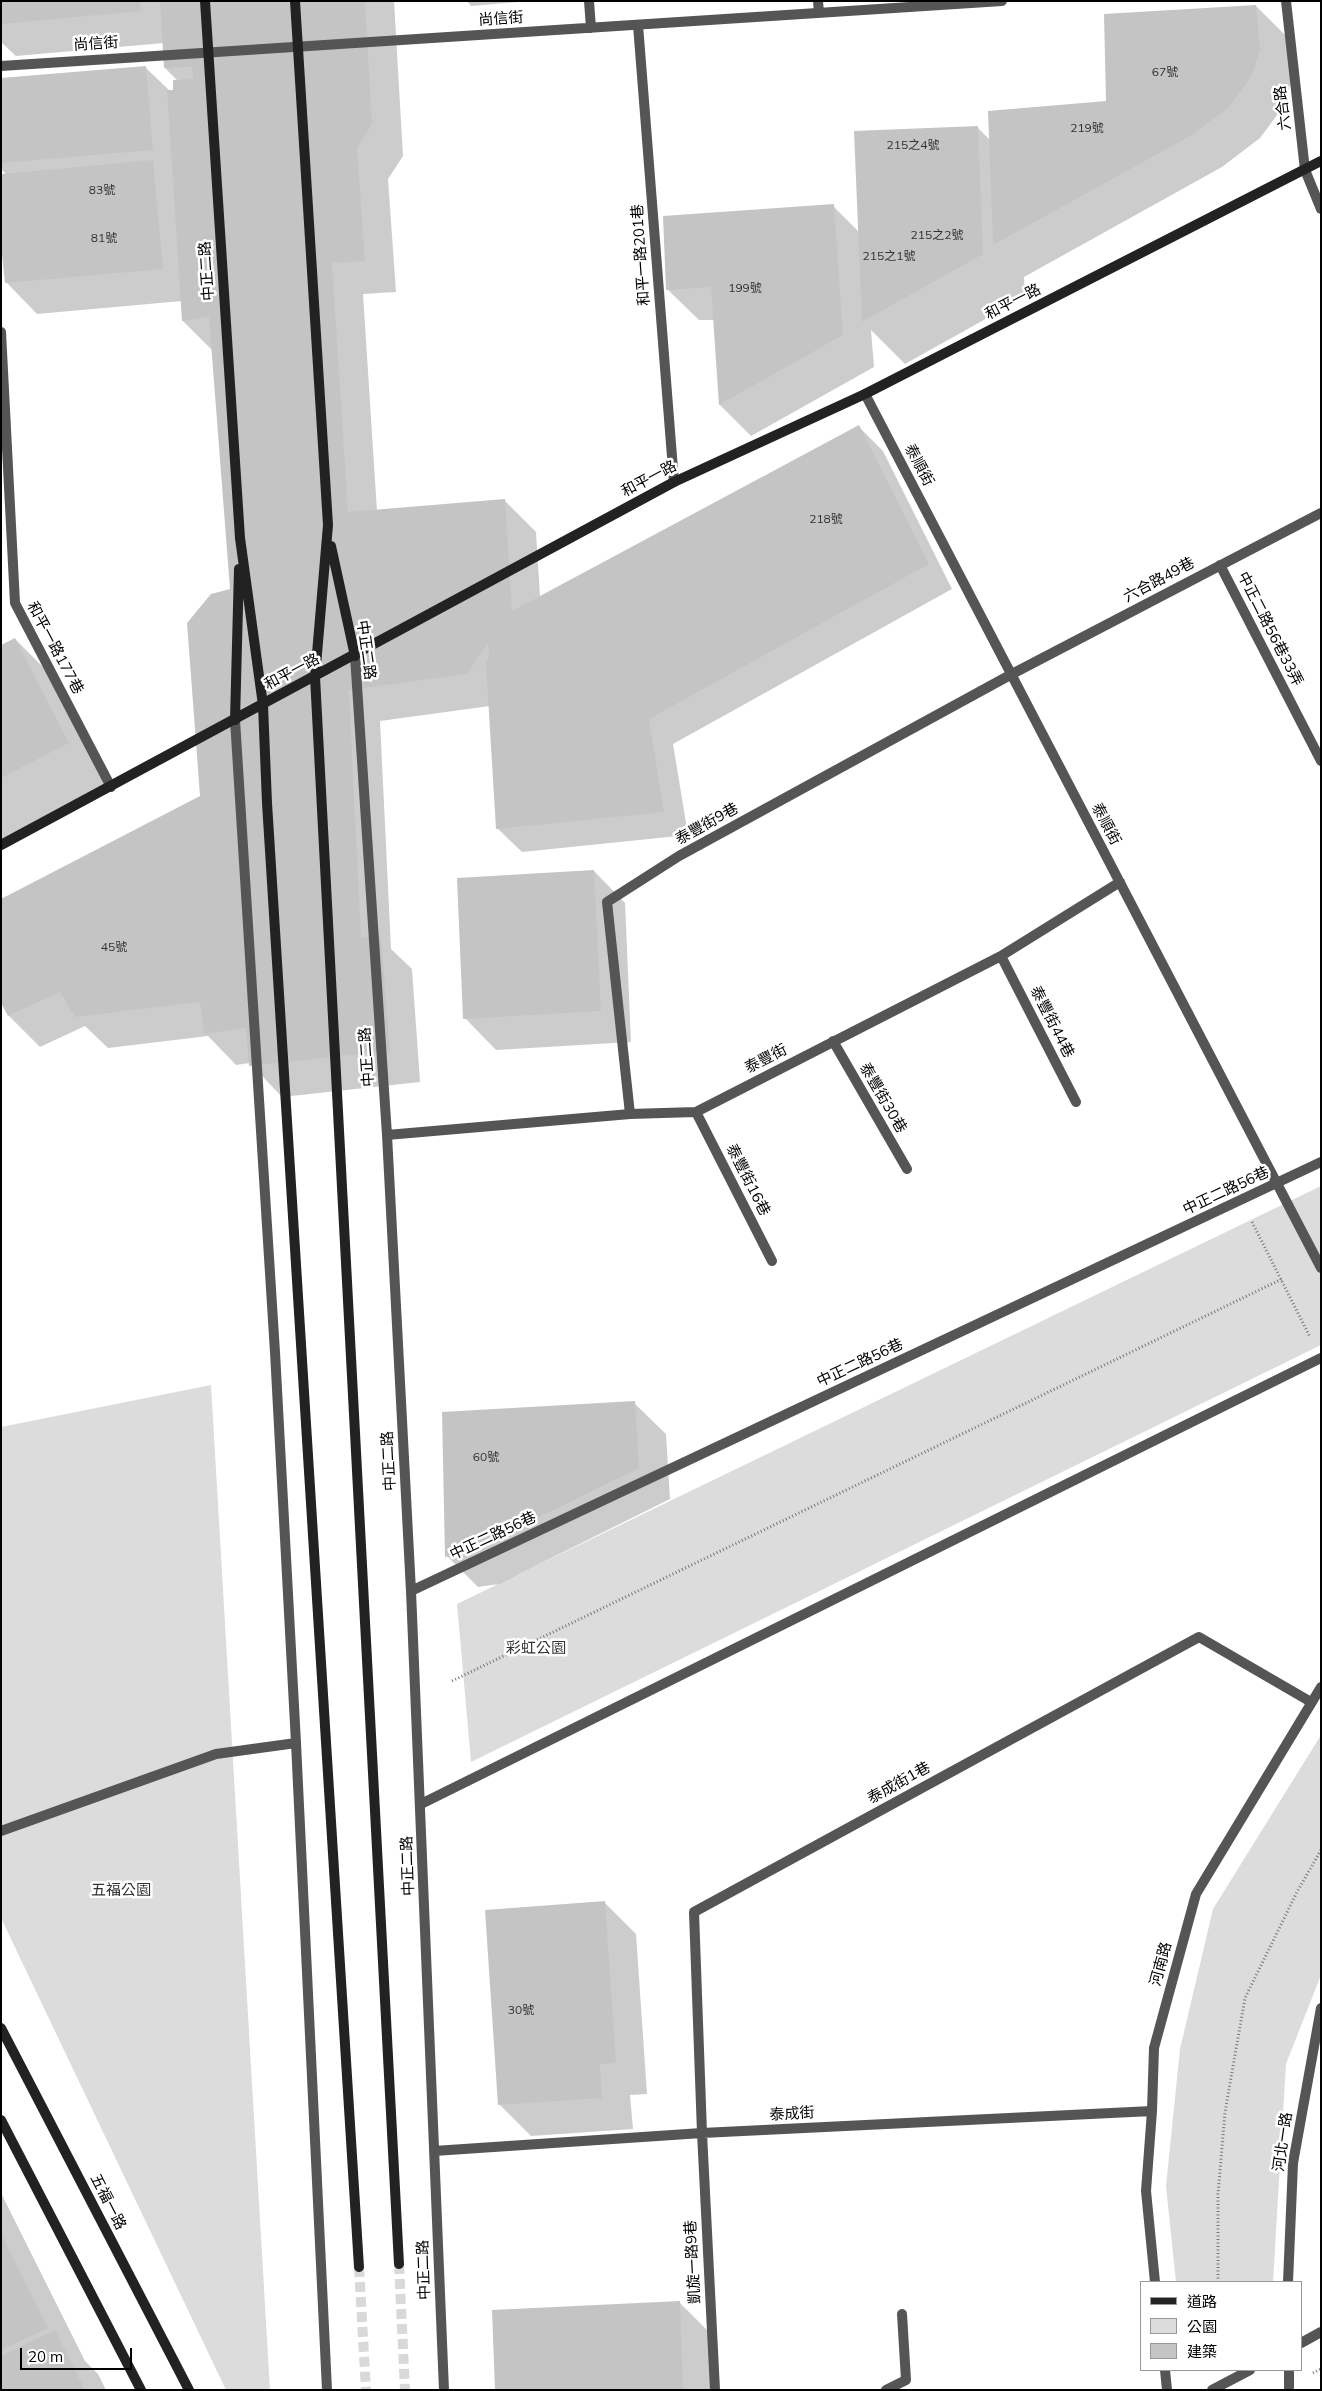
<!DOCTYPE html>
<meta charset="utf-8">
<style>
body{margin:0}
#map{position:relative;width:1322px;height:2391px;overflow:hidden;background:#fff;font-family:Mulish,"Noto Sans TC",sans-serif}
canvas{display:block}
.frame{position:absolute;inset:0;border:2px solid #000;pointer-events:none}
.legend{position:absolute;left:1140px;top:2281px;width:162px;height:90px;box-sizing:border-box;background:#fff;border:1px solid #999;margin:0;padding:6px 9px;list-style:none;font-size:15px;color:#000}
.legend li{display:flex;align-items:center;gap:10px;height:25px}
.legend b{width:25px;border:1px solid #999}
.scale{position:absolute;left:20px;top:2348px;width:112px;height:22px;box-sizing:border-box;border:2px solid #000;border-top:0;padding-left:6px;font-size:15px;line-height:18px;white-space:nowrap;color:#000;-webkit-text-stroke:4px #fff;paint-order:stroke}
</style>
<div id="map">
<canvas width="1322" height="2391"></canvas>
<div class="frame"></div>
<ul class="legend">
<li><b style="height:6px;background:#222"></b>道路</li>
<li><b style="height:14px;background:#dcdcdc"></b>公園</li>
<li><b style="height:14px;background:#c4c4c4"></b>建築</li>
</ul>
<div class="scale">20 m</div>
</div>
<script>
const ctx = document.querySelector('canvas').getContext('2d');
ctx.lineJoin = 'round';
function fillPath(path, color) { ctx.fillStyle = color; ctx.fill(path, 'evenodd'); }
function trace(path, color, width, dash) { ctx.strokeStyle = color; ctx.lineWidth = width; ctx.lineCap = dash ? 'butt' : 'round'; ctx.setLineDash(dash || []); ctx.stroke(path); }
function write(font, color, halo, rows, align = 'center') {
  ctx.font = font + ' Mulish,"Noto Sans TC",sans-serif'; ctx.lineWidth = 5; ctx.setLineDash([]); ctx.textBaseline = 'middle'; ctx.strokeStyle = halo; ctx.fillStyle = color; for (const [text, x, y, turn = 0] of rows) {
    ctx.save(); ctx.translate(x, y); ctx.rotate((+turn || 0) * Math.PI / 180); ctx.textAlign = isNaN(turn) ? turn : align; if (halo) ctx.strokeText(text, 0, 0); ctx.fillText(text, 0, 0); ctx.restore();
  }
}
fillPath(new Path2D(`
 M 1321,1186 L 1321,1345 L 471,1762 L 457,1604 Z
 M 211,1385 L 270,2390 L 226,2390 L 1,1918 L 1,1427 Z
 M 1321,1735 L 1321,1975 L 1286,2064 L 1273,2282 L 1176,2282 L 1166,2186 L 1180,2049 L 1213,1909 Z`), '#dcdcdc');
fillPath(new Path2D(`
 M 1,1 L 394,1 L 403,156 L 388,179 L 396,292 L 363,294 L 377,511 L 504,500 L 536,532 L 540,597 L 859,427 L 883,451 L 952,589 L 673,744 L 688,835 L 522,852 L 497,828 L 490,706 L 380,721 L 391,949 L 412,969 L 420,1082 L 282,1097 L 250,1063 L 236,1065 L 208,1036 L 108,1048 L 85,1026 L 40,1047 L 9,1016 L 1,1001 L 201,797 L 231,590 L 213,351 L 183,321 L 182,301 L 37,314 L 6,282 L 7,175 L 1,169 L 1,79 L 146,68 L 170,91 L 175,91 L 178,81 L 165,68 L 164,43 L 16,56 L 1,42 Z
 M 467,1 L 530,1 L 471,6 Z
 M 1256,6 L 1287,37 L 1291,82 L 1283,107 L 1260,138 L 1222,167 L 1024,277 L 1025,297 L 905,364 L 871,330 L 874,367 L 751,436 L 720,405 L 715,320 L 699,320 L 667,289 L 833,206 L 859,232 L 977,127 L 990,140 L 1107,102 Z
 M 15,639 L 58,682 L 111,786 L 1,842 L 1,646 Z
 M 594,871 L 625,903 L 631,1042 L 496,1050 L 465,1018 Z
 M 634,1403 L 666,1434 L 670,1499 L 499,1584 L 478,1587 L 447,1556 Z
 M 605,1903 L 636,1934 L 647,2094 L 630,2095 L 633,2129 L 531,2136 L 500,2105 Z
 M 1,2193 L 85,2361 L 98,2374 L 106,2390 L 1,2390 Z
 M 679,2302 L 711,2334 L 713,2390 L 496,2390 Z`), '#0003');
fillPath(new Path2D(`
 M 1,1 L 140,1 L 141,11 L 1,24 Z
 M 160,1 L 365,1 L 372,124 L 357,148 L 365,261 L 332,263 L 348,512 L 505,499 L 512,611 L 859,425 L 929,564 L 649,719 L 664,812 L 496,829 L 486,664 L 489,654 L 488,643 L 467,674 L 349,690 L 361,937 L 381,936 L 390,1051 L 249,1066 L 246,1028 L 204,1034 L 200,1002 L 75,1017 L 60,992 L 8,1016 L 1,1003 L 1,899 L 200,796 L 187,623 L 211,594 L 230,589 L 209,317 L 182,321 L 167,90 L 173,90 L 173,80 L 193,79 L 192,67 L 164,68 Z
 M 1256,5 L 1260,50 L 1252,75 L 1229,107 L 1190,136 L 993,245 L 988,111 L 1106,101 L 1104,14 Z
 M 146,66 L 153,150 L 1,163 L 1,78 Z
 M 978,126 L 983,254 L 862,322 L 854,131 Z
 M 153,160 L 163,269 L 5,283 L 1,244 L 1,174 Z
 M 834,204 L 843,335 L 719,405 L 711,287 L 666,290 L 663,216 Z
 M 15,638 L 69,743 L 1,778 L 1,645 Z
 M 594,870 L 601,1011 L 463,1019 L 457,878 Z
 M 635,1401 L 639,1468 L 467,1553 L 445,1557 L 442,1412 Z
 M 605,1901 L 616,2063 L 600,2064 L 602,2098 L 498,2105 L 485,1910 Z
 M 1,2234 L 48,2328 L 1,2350 Z
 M 680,2301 L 683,2390 L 495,2390 L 492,2310 Z
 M 55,2330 L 85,2390 L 1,2390 L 1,2356 Z`), '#c4c4c4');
trace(new Path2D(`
 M 399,2264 L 405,2390
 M 359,2267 L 366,2390`), '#d9d9d9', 10, [10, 5]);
trace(new Path2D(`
 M 1252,1222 L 1310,1337
 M 452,1681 L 1282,1279
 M 1218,2282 L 1218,2194 L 1225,2112 L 1245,1998 L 1297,1892 L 1321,1850
 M 1313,2373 L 1321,2369`), '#777', 3, [1, 2.5]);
trace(new Path2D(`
 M 1,332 L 15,603 L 111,787
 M 1,1831 L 216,1754 L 296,1743
 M 702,2133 L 694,1912 L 1199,1637 L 1311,1702`), '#555', 10);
trace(new Path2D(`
 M 589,1 L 591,28
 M 818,1 L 819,13
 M 1286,1 L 1305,170 L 1321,209
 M 638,25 L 674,482
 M 1,66 L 1002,1
 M 865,394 L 1321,1268
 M 1220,565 L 1321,761
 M 355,656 L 387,1135 L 411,1591 L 444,2390
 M 235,720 L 275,1352 L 296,1743 L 327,2390
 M 1001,956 L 1076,1102
 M 833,1041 L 907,1169
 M 696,1112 L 772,1261
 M 630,1114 L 607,902 L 679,856 L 1012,674 L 1321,513
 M 387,1135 L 630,1114 L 696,1112 L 1001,956 L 1120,882
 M 411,1591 L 1321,1162
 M 421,1804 L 1321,1358
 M 702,2133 L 715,2390
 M 434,2151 L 702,2133 L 1152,2111
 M 1155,2282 L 1146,2191 L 1152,2111 L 1154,2048 L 1196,1894 L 1321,1687
 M 1288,2282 L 1293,2163 L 1321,2008
 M 1301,2343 L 1321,2332
 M 1165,2370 L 1167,2390
 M 886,2390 L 906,2380 L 902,2314
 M 1212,2390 L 1250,2370
 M 1289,2390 L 1289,2370`), '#555', 10);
trace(new Path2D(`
 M 205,1 L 240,538 L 263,705 L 267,803 L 359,2267
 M 295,1 L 328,525 L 315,677 L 399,2264
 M 331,546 L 355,656
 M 235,720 L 239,569
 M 1,845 L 674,482 L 865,394 L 1321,161
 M 1,2028 L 189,2390
 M 1,2120 L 141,2390`), '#222', 10);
write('12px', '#313131', null, [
 ["67號",1165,72],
 ["219號",1087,128],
 ["215之4號",913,145],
 ["83號",102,190],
 ["215之2號",937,235],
 ["81號",104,238],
 ["215之1號",889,256],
 ["199號",745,288],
 ["218號",826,519],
 ["45號",114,947],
 ["60號",486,1457],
 ["30號",521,2010]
]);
write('15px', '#000', '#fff', [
 ["尚信街",501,19,-4],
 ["尚信街",96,44,-4],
 ["六合路",1283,108,-97],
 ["和平一路201巷",641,255,-94],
 ["中正二路",207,271,-94],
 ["和平一路",1013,302,-27],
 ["泰順街",919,465,62],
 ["和平一路",649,479,-28],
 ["六合路49巷",1159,580,-28],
 ["中正二路56巷33弄",1270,629,63],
 ["和平一路177巷",55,648,62],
 ["中正二路",366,650,82],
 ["和平一路",292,672,-28],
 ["泰豐街9巷",707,824,-29],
 ["泰順街",1106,824,62],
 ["泰豐街44巷",1052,1022,63],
 ["中正二路",367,1057,-94],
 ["泰豐街",766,1059,-27],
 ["泰豐街30巷",883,1098,60],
 ["泰豐街16巷",748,1180,63],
 ["中正二路56巷",1226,1191,-25],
 ["中正二路56巷",860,1363,-25],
 ["中正二路",389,1461,-93],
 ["中正二路56巷",493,1536,-25],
 ["泰成街1巷",899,1783,-29],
 ["中正二路",408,1866,-92],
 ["河南路",1161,1964,-75],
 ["泰成街",792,2114,-3],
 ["河北一路",1283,2142,-82],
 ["五福一路",108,2202,63],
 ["凱旋一路9巷",693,2262,-93],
 ["中正二路",424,2270,-92]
]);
write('15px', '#333', '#fff', [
 ["彩虹公園",536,1648],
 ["五福公園",121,1890]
]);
</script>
